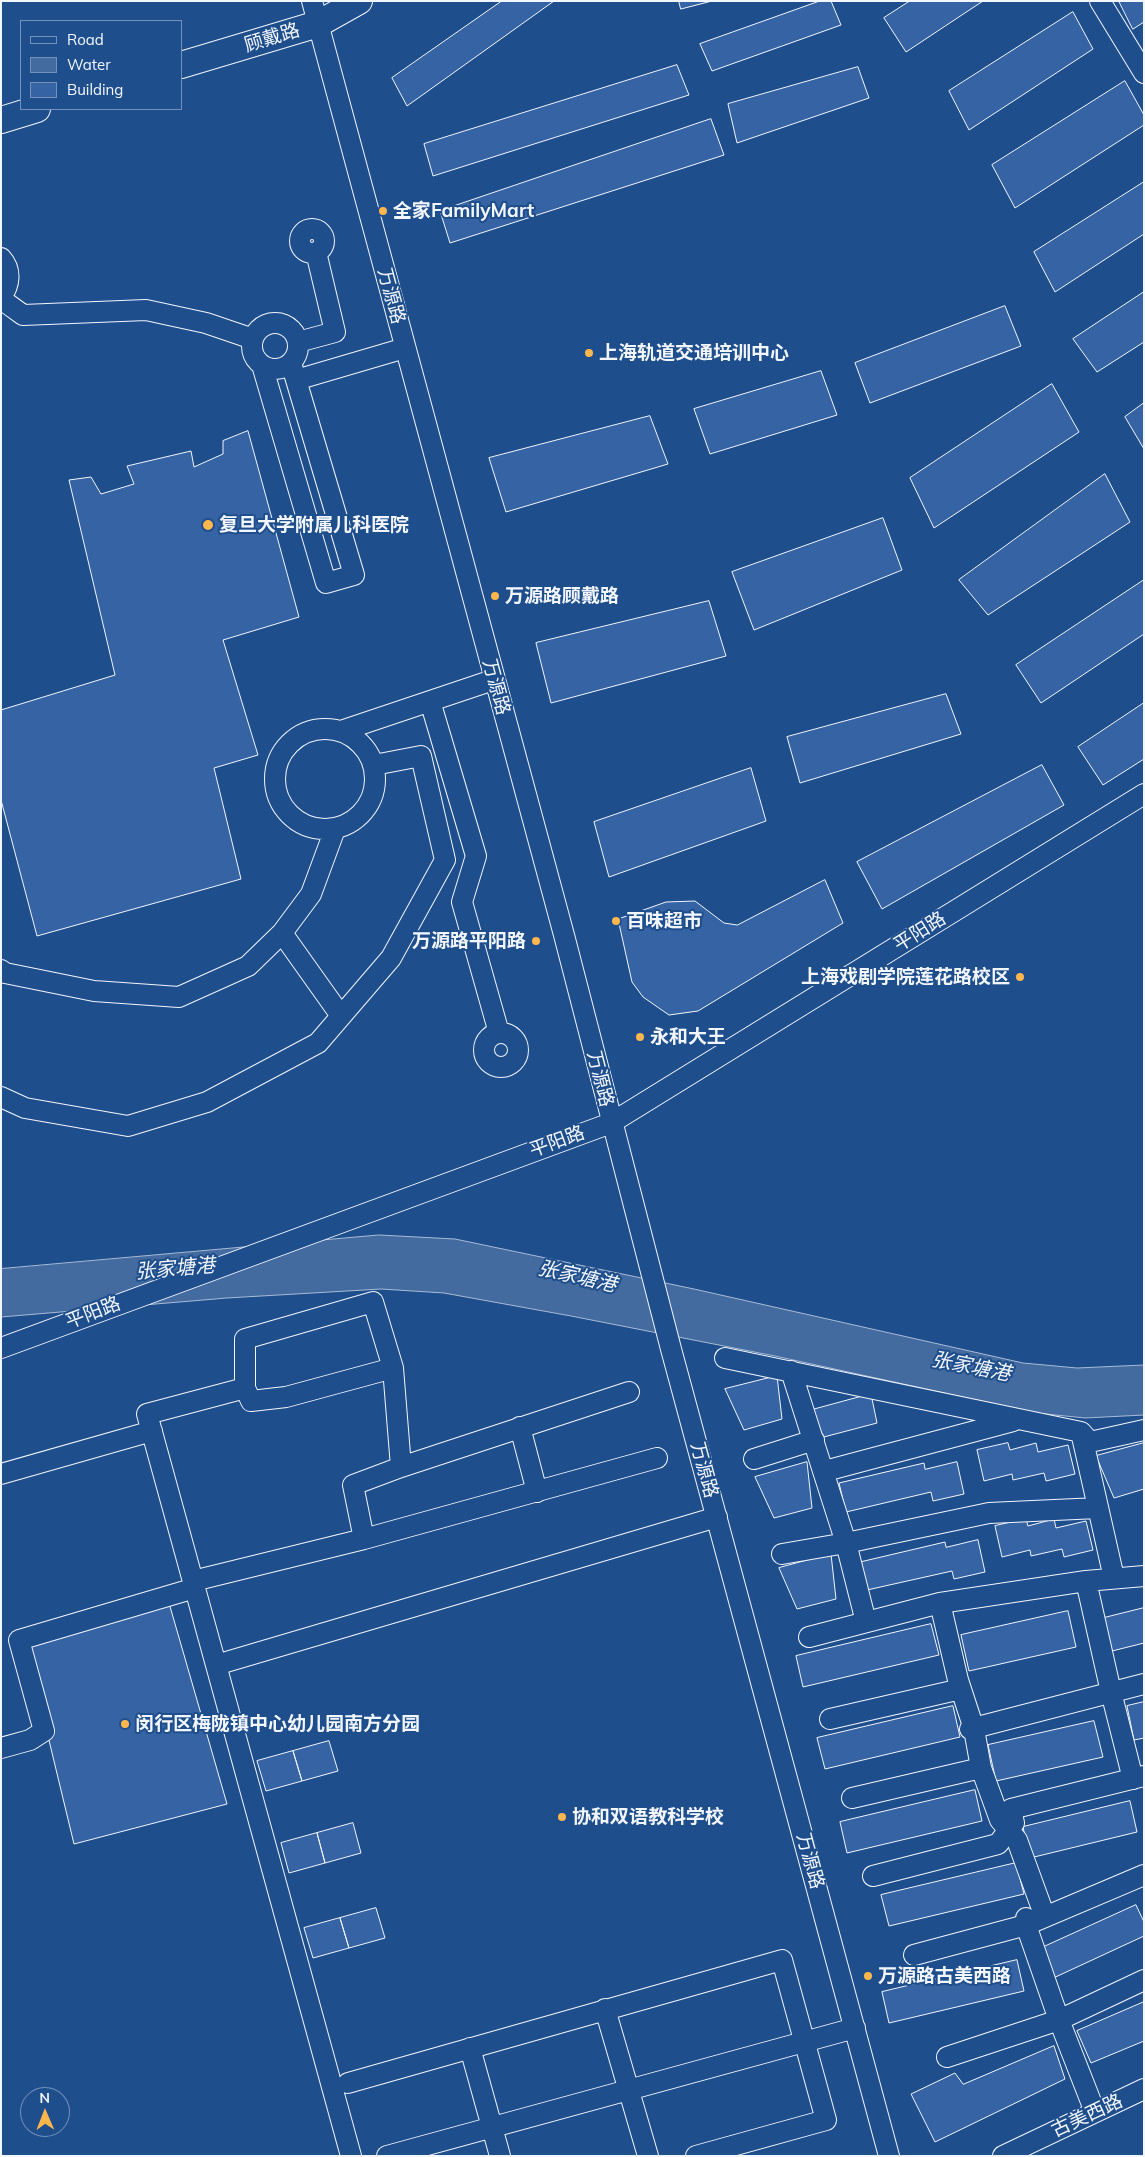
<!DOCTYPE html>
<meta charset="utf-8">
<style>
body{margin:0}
#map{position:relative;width:1145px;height:2157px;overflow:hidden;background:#1f4e8c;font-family:Mulish,sans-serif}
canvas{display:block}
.frame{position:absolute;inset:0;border:2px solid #f2f6ff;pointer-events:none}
.legend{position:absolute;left:20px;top:20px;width:162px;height:90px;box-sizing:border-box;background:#1f4e8c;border:1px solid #7391ba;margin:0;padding:6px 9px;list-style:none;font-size:15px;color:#f2f6ff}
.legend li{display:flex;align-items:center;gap:10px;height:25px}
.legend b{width:25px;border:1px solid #7391ba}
.north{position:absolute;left:20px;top:2087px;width:50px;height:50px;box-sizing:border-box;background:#1f4e8c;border:1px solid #7391ba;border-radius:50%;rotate:359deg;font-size:14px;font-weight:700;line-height:20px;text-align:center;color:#f2f6ff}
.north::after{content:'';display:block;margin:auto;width:18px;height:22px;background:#ffb74d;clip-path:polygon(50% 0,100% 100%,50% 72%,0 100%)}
</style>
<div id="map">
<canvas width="1145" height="2157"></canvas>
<div class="frame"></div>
<ul class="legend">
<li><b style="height:6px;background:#1f4e8c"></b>Road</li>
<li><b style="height:14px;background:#446ba0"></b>Water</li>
<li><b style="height:14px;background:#3563a3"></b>Building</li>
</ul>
<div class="north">N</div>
</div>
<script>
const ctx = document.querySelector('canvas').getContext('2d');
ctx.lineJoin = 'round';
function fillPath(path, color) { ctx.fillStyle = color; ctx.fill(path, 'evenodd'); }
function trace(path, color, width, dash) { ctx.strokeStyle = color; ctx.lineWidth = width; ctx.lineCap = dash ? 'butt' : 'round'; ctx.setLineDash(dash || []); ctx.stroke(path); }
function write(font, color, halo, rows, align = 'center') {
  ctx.font = font + ' Mulish,"Noto Sans SC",sans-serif'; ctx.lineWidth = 4; ctx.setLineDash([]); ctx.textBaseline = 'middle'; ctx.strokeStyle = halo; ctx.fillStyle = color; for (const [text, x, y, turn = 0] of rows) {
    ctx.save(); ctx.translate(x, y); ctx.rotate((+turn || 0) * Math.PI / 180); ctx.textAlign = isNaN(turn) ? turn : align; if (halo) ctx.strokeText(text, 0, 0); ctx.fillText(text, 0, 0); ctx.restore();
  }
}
const water = new Path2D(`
 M 379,1235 L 455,1239 L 694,1289 L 1023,1363 L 1077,1368 L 1144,1365 L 1144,1415 L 1085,1418 L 1036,1413 L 775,1356 L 571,1316 L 444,1293 L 381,1289 L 227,1298 L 1,1317 L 1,1269 Z`);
fillPath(water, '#446ba0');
trace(water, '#a8bbd7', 1);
const building = new Path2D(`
 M 502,1 L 554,1 L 407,106 L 392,78 Z
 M 679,1 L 712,1 L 681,9 Z
 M 820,1 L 831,1 L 841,25 L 712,71 L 700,44 Z
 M 910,1 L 983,1 L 906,52 L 884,18 Z
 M 1119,1 L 1144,1 L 1144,22 L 1133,29 Z
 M 1073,12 L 1093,49 L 969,130 L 949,91 Z
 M 677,65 L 689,95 L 433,176 L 424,144 Z
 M 858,67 L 869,98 L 737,143 L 728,104 Z
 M 1125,81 L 1144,115 L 1144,125 L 1015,208 L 992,165 Z
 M 711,119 L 724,155 L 450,243 L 440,211 Z
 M 1144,182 L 1144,234 L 1055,292 L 1034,252 Z
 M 1144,292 L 1144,342 L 1097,372 L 1073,339 Z
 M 1005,306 L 1021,346 L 870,403 L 855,363 Z
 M 821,371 L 837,415 L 710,454 L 694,409 Z
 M 1052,384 L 1079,432 L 934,528 L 910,478 Z
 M 1144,403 L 1144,449 L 1125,417 Z
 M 650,416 L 668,464 L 506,512 L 489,458 Z
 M 248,431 L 299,617 L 223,640 L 258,755 L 214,768 L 241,879 L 37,936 L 1,800 L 1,710 L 115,675 L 69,480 L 91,477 L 101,494 L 134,484 L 127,466 L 191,451 L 194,467 L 223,454 L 223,441 Z
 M 1105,474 L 1130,522 L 988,615 L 959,580 Z
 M 883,518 L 902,570 L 754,630 L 732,572 Z
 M 1144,580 L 1144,634 L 1041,703 L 1016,665 Z
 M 709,601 L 726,656 L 551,703 L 536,643 Z
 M 946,694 L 961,734 L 800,783 L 787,737 Z
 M 1144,703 L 1144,759 L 1103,785 L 1078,747 Z
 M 1042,765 L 1064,805 L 882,909 L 857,862 Z
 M 751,768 L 766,821 L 609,877 L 594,822 Z
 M 825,880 L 843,923 L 698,1011 L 669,1015 L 643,997 L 632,982 L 618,919 L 666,902 L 695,901 L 724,923 L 737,925 Z
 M 777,1376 L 782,1419 L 744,1430 L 725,1389 Z
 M 871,1394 L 877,1423 L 820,1438 L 812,1410 Z
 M 1008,1443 L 1010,1450 L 1036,1443 L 1038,1452 L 1068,1445 L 1075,1474 L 1046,1481 L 1044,1473 L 1013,1480 L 1012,1474 L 984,1481 L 977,1450 Z
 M 1144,1443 L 1144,1489 L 1114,1498 L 1096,1456 Z
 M 807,1462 L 812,1508 L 774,1518 L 755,1477 Z
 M 957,1462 L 964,1494 L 933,1501 L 931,1492 L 846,1512 L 839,1483 L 924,1463 L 925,1469 Z
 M 1026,1519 L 1028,1526 L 1054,1519 L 1056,1528 L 1086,1521 L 1093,1550 L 1064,1557 L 1062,1549 L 1031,1556 L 1030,1550 L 1002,1557 L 995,1526 Z
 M 978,1540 L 985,1572 L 954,1579 L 952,1571 L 867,1590 L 860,1562 L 945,1542 L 946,1547 Z
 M 831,1554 L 836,1599 L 797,1609 L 779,1568 Z
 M 169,1603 L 227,1804 L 74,1844 L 26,1645 Z
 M 1144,1608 L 1144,1643 L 1112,1651 L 1104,1618 Z
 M 1068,1611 L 1076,1647 L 969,1671 L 961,1635 Z
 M 931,1624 L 939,1655 L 803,1687 L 796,1656 Z
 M 1144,1702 L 1144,1738 L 1134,1740 L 1127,1706 Z
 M 953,1706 L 960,1737 L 825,1769 L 817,1738 Z
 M 1094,1721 L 1103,1757 L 996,1781 L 988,1745 Z
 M 329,1741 L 338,1771 L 302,1781 L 293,1751 Z
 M 293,1751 L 302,1781 L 266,1791 L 257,1761 Z
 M 975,1790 L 982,1821 L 847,1853 L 840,1822 Z
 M 1130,1801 L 1137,1832 L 1030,1858 L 1023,1827 Z
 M 353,1823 L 361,1853 L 325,1863 L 317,1833 Z
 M 317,1833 L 325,1863 L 289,1873 L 281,1843 Z
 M 1016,1863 L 1024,1894 L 889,1926 L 881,1895 Z
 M 1136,1905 L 1144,1922 L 1144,1936 L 1049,1980 L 1035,1951 Z
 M 376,1908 L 385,1938 L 349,1948 L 340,1918 Z
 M 340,1918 L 349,1948 L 313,1958 L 304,1928 Z
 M 1017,1960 L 1024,1991 L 889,2023 L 882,1992 Z
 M 1144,2002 L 1144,2041 L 1091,2063 L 1077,2031 Z
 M 1054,2046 L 1065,2079 L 935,2142 L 911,2094 L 955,2073 L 963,2084 Z`);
fillPath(building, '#3563a3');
trace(building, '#f2f6ff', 1);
const minor = new Path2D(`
 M 312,1 L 564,935 L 671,1349 L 889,2156
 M 1100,1 L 1144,73
 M300 241a12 12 0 1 1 24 0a12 12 0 1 1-24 0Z
 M 1,258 C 12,270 10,285 1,297
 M 1,299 L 23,315 L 146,310 L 206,323 L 253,339
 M252 346a23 23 0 1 1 46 0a23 23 0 1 1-46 0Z
 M 298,342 L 335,332 L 316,252
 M 262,365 L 326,583 L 354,575 L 291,363
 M 296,380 L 405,348
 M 430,701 L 476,856 L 462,902 L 499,1033
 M275 779a50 50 0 1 1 100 0a50 50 0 1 1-100 0Z
 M 341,731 L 493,680
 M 282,933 L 341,1016
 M 1,970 L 5,973 L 94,991 L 179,997 L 248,966 L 282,933 L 311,894 L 335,829
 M484 1050a17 17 0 1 1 34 0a17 17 0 1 1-34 0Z
 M 1,1097 L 25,1108 L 128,1126 L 207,1102 L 318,1043 L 391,958 L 445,860 L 421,756 L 374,765
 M 373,1302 L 393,1368 L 286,1397 L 251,1401 L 245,1388 L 245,1339 Z
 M 1,1348 L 611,1123 L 1144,794
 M 725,1358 L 1081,1432 L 1090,1442 L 1144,1430
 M 393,1368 L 401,1467
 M 791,1371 L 846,1543 L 866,1622
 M 245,1388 L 147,1414 L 351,2156
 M 520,1427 L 537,1492
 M 1081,1432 L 1114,1578
 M 754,1459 L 814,1440
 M 825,1471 L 1013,1421
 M 1,1474 L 152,1431
 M 364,1539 L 657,1458
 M 782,1554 L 846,1543 L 989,1513 L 1098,1508
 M 193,1581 L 364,1539 L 353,1485 L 401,1467 L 629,1392
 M 1086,1581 L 1111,1692 L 1133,1779
 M 940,1603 L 958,1680 L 974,1729 L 981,1768 L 1000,1820 L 1017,1840 L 1045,1917
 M 809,1637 L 940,1603 L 1086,1581 L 1144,1576
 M 216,1665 L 717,1517
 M 830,1719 L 961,1689
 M 970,1729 L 1144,1684
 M 1,1748 L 30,1740 L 44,1731 L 19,1640 L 195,1588
 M 852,1798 L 981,1768
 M 873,1876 L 998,1844 L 1014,1823 L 1011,1809 L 1144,1776
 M 1026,1918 L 1026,1925 L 1059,2020 L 1095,2112
 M 914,1955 L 1026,1925 L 1144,1875
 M 605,2009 L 648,2156
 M 470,2048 L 500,2156
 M 947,2057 L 1059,2020 L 1144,1980
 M 348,2083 L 782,1960 L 826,2120 L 696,2156
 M 387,2156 L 855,2028
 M 1003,2156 L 1144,2089`);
const major = new Path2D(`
 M 181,65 L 318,24 L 359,1
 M 1,120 L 37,109`);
trace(minor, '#f2f6ff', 22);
trace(major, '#f2f6ff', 28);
trace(minor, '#1f4e8c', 20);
trace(major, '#1f4e8c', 26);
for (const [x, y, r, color] of [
 [383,211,5,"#ffb74d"],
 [589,353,5,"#ffb74d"],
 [208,525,6,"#ffb74d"],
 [495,596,5,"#ffb74d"],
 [616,921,5,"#ffb74d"],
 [536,941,5,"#ffb74d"],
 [1020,977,5,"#ffb74d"],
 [640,1037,5,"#ffb74d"],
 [125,1724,5,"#ffb74d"],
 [562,1817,5,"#ffb74d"],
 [868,1976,5,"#ffb74d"]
]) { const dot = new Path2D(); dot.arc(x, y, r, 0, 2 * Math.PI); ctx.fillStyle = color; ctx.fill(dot); trace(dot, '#1f4e8c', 2); }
write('19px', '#f2f6ff', '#1f4e8c', [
 ["顾戴路",272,38,-17],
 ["万源路",391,296,75],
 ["万源路",496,687,75],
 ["平阳路",920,932,-32],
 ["万源路",600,1079,76],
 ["平阳路",557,1142,-20],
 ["平阳路",93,1313,-21],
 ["万源路",704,1470,75],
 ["万源路",810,1861,75],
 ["古美西路",1087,2116,-25]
]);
write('bold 19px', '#f2f6ff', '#1f4e8c', [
 ["全家FamilyMart",393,211],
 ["上海轨道交通培训中心",599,353],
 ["复旦大学附属儿科医院",219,525],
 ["万源路顾戴路",505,596],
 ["百味超市",626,921],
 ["万源路平阳路",526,941,"right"],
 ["上海戏剧学院莲花路校区",1010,977,"right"],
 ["永和大王",650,1037],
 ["闵行区梅陇镇中心幼儿园南方分园",135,1724],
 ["协和双语教科学校",572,1817],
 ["万源路古美西路",878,1976]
], 'left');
write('italic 20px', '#f2f6ff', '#1f4e8c', [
 ["张家塘港",175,1269,-5],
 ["张家塘港",577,1277,13],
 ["张家塘港",971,1367,11]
]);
</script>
